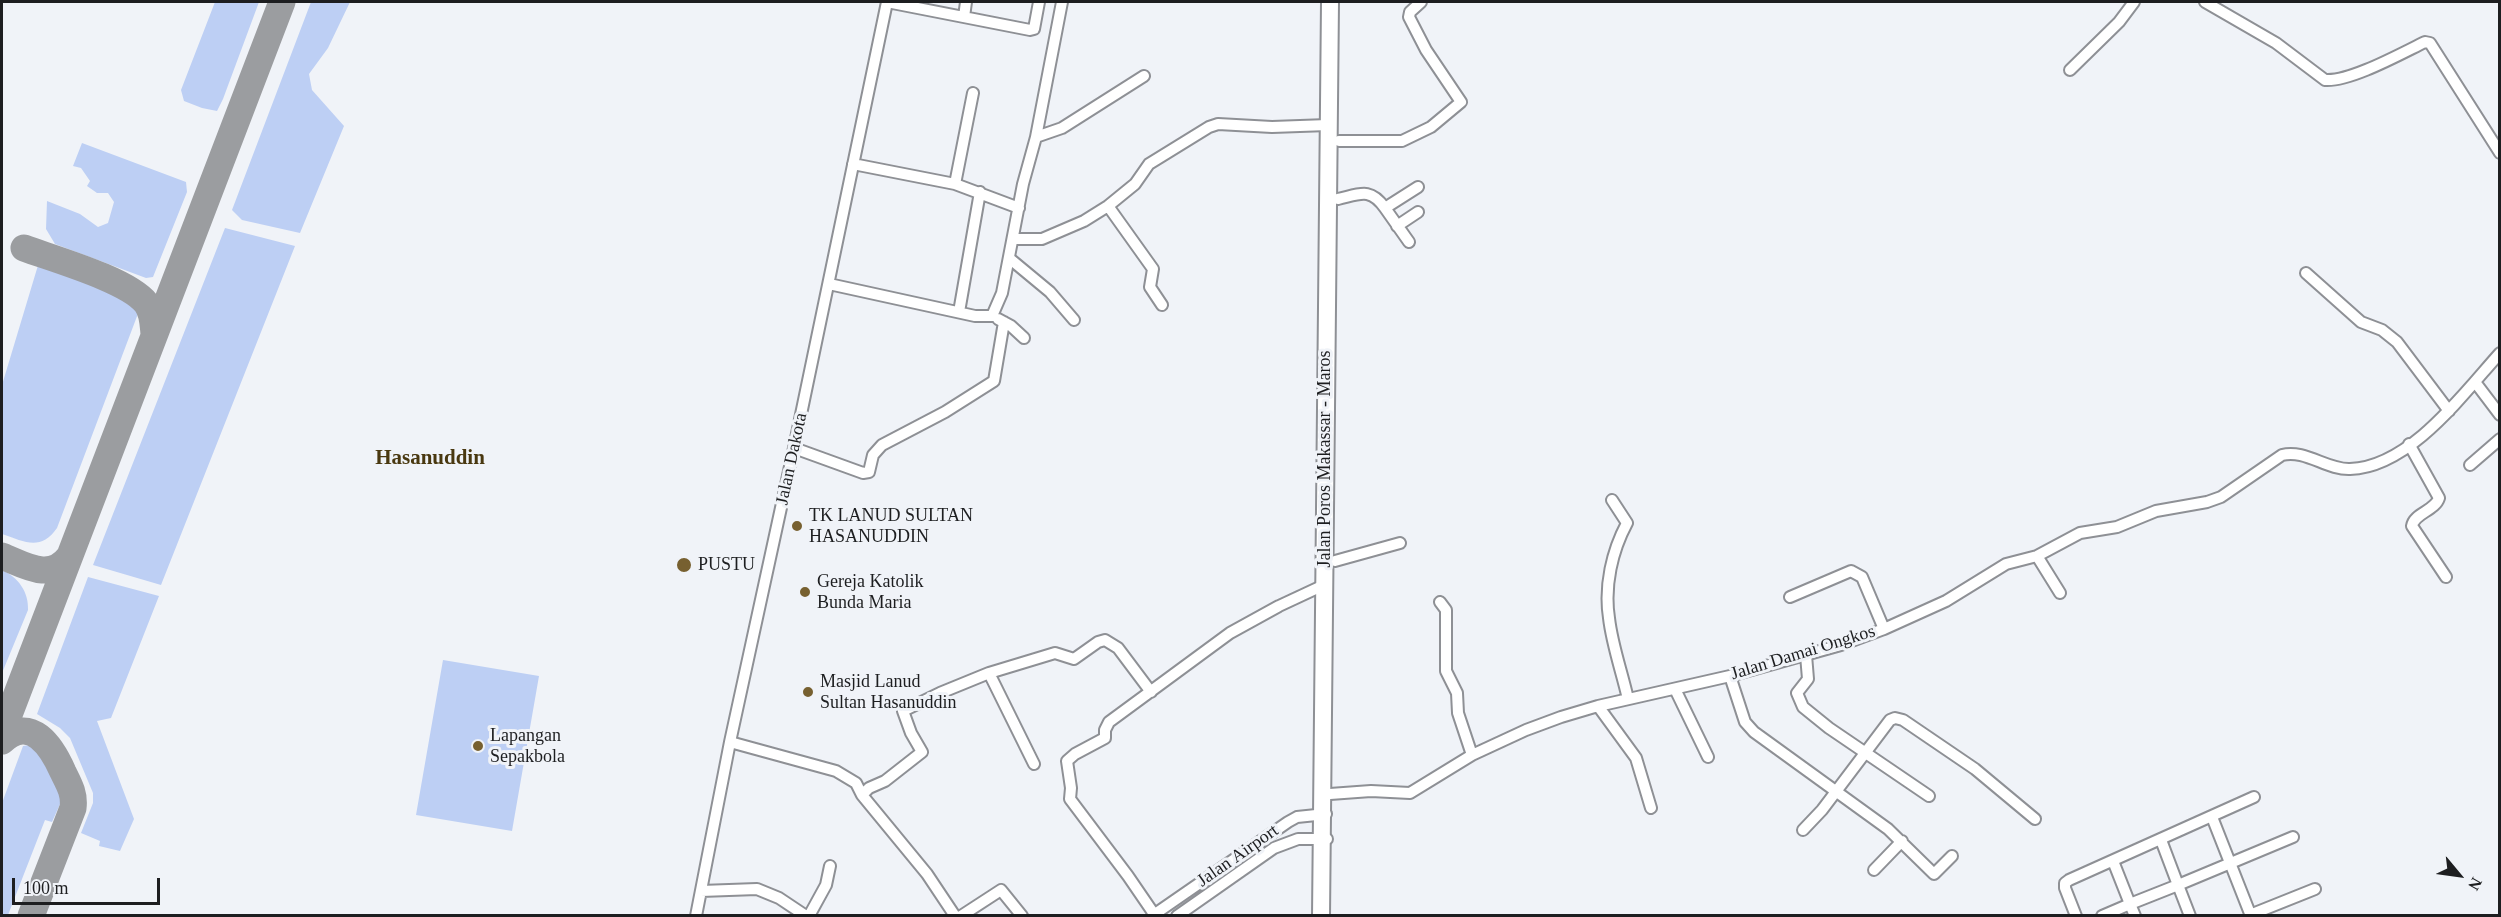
<!DOCTYPE html>
<style>
body{margin:0}
#map{position:relative;width:2501px;height:917px;overflow:hidden;background:#f0f3f8;font-family:Georgia,serif}
canvas{display:block}
.frame{position:absolute;inset:0;border:3px solid #1d1e20;pointer-events:none}
.north{position:absolute;left:2429px;top:845px;width:60px;height:60px;-webkit-text-stroke:4px #f0f3f8;paint-order:stroke;rotate:119deg;font-size:16px;font-weight:700;line-height:24px;text-align:center;color:#1d1e20}
.north::after{content:'';display:block;margin:auto;width:21px;height:27px;background:#1d1e20;clip-path:polygon(50% 0,100% 100%,50% 72%,0 100%)}
.scale{position:absolute;left:12px;top:878px;width:148px;height:27px;box-sizing:border-box;border:3px solid #1d1e20;border-top:0;padding-left:8px;font-size:18px;line-height:21px;white-space:nowrap;color:#1d1e20;-webkit-text-stroke:4px #f0f3f8;paint-order:stroke}
</style>
<div id="map">
<canvas width="2501" height="917"></canvas>
<div class="frame"></div>
<div class="north">N</div>
<div class="scale">100 m</div>
</div>
<script>
const ctx = document.querySelector('canvas').getContext('2d');
ctx.lineJoin = 'round';
function fillPath(path, color) { ctx.fillStyle = color; ctx.fill(path, 'evenodd'); }
function trace(path, color, width, dash) { ctx.strokeStyle = color; ctx.lineWidth = width; ctx.lineCap = dash ? 'butt' : 'round'; ctx.setLineDash(dash || []); ctx.stroke(path); }
function write(font, color, halo, rows, align = 'center') {
  ctx.font = font + ' Georgia,serif'; ctx.lineWidth = 6; ctx.setLineDash([]); ctx.textBaseline = 'middle'; ctx.strokeStyle = halo; ctx.fillStyle = color; for (const [text, x, y, turn = 0] of rows) {
    ctx.save(); ctx.translate(x, y); ctx.rotate((+turn || 0) * Math.PI / 180); ctx.textAlign = isNaN(turn) ? turn : align; if (halo) ctx.strokeText(text, 0, 0); ctx.fillText(text, 0, 0); ctx.restore();
  }
}
fillPath(new Path2D(`
 M 215,2 L 259,2 L 223,99 L 217,111 L 202,108 L 184,101 L 181,90 Z
 M 311,2 L 350,2 L 328,48 L 309,74 L 312,90 L 344,126 L 300,233 L 242,220 L 232,210 Z
 M 82,143 L 186,182 L 187,192 L 153,277 L 146,278 L 55,244 L 46,229 L 47,201 L 80,214 L 98,227 L 108,223 L 114,202 L 108,193 L 97,193 L 87,186 L 90,181 L 81,168 L 73,166 Z
 M 225,228 L 295,246 L 161,585 L 93,565 Z
 M 43,261 L 120,291 L 129,297 L 139,311 L 57,528 C 41,551 25,542 2,534 L 2,385 L 39,262 Z
 M 2,570 C 18,577 29,592 28,610 L 2,673 Z
 M 88,577 L 159,596 L 111,718 L 97,721 L 134,819 L 120,851 L 99,846 L 100,841 L 81,833 L 93,803 L 93,793 L 70,738 L 60,728 L 37,714 Z
 M 443,660 L 539,676 L 512,831 L 416,815 Z
 M 30,745 C 47,756 56,775 65,793 L 52,822 L 45,820 L 8,915 L 2,915 L 2,803 L 23,746 Z`), '#bdcff4');
trace(new Path2D(`
 M 24,248 C 54,259 128,280 146,303 C 153,312 153,323 154,334
 M 2,556 C 25,565 50,582 69,557
 M 2,733 L 282,2
 M 2,741 C 31,714 52,747 63,772 C 69,784 75,794 73,808 L 31,916`), '#9b9da0', 27);
const minor = new Path2D(`
 M 887,2 L 1030,30 L 1034,29 L 1039,2
 M 2205,2 L 2276,43 L 2325,80 C 2350,82 2402,53 2425,42 L 2430,43 L 2500,153
 M 964,17 L 966,2
 M 2070,70 L 2119,22 L 2134,2
 M 1036,137 L 1062,128 L 1144,76
 M 1339,141 L 1402,141 L 1431,127 L 1461,102 L 1426,50 L 1409,17 L 1410,12 L 1421,2
 M 853,164 L 955,184 L 1019,208
 M 955,184 L 973,93
 M 1338,199 C 1360,194 1370,187 1385,208 L 1418,187
 M 1108,206 L 1153,269 L 1150,287 L 1162,305
 M 1385,208 L 1409,242
 M 1397,226 L 1418,212
 M 1013,239 L 1042,239 L 1084,221 L 1108,206 L 1135,184 L 1149,164 L 1209,127 L 1218,124 L 1272,127 L 1328,125
 M 1009,258 L 1050,292 L 1074,320
 M 2306,273 L 2361,322 L 2382,330 L 2397,342 L 2449,411
 M 829,284 L 975,316 L 992,316 L 1002,293 L 1023,184 L 1036,137 L 1062,2
 M 959,312 L 980,192
 M 998,319 L 1011,326 L 1024,338
 M 2475,382 L 2500,415
 M 2409,444 L 2439,498 C 2435,511 2414,513 2412,526 L 2446,577
 M 794,448 L 863,473 L 869,472 L 873,455 L 882,445 L 945,412 L 994,381 L 1004,322
 M 2470,465 L 2500,439
 M 1612,500 L 1627,523 C 1612,551 1604,586 1609,618 C 1612,645 1622,672 1628,699
 M 2037,556 L 2060,593
 M 1335,561 L 1400,543
 M 1790,597 L 1851,571 L 1862,577 L 1884,629
 M 1440,602 L 1446,610 L 1446,671 L 1457,693 L 1458,713 L 1472,755
 M 1806,655 L 1808,679 L 1797,693 L 1803,707 L 1829,728 L 1929,796
 M 989,673 L 1055,653 L 1074,659 L 1098,642 L 1105,640 L 1118,648 L 1151,692
 M 1730,676 L 1745,722 L 1754,732 L 1888,829 L 1934,874 L 1952,856
 M 1675,689 L 1708,757
 M 1598,706 L 1636,758 L 1651,808
 M 730,742 L 836,771 L 856,783 L 862,795 L 869,788 L 885,781 L 922,752 L 911,733 L 903,711 L 940,693 L 989,673 L 1034,764
 M 1330,794 L 1371,791 L 1410,793 L 1472,755 L 1526,730 L 1561,717 L 1598,706 L 1730,676 L 1841,645 L 1884,629 L 1946,601 L 2006,564 L 2037,556 L 2080,533 L 2117,527 L 2156,511 L 2207,502 L 2221,497 L 2282,455 C 2305,449 2327,470 2350,469 C 2410,467 2463,394 2500,353
 M 862,795 L 927,874 L 955,916
 M 2212,817 L 2251,916
 M 1803,830 L 1822,810 L 1890,720 L 1895,718 L 1903,720 L 1975,769 L 2035,819
 M 2113,861 L 2130,904 L 2178,885 L 2161,840
 M 1874,870 L 1902,841
 M 701,891 L 757,889 L 779,898 L 806,916
 M 1154,914 L 1128,876 L 1070,799 L 1071,788 L 1067,761 L 1075,754 L 1105,738 L 1105,730 L 1109,722 L 1230,633 L 1279,606 L 1324,585
 M 2250,915 L 2315,889
 M 696,916 L 730,742 L 794,448 L 887,2
 M 809,916 L 826,885 L 830,866
 M 961,916 L 1001,890 L 1022,916
 M 1152,916 L 1288,822 L 1297,817 L 1326,814
 M 1177,916 L 1274,848 L 1298,839 L 1327,839
 M 2076,916 L 2065,888 L 2065,883 L 2069,880 L 2254,797
 M 2102,916 L 2130,904 L 2135,916
 M 2190,916 L 2178,885 L 2293,837`);
const highway = new Path2D(`
 M 1321,916 L 1330,2`);
trace(minor, '#8e9095', 14);
trace(highway, '#8e9095', 20);
trace(minor, '#fff', 10);
trace(highway, '#fff', 16);
for (const [x, y, r, color] of [
 [797,526,6,"#776030"],
 [684,565,8,"#776030"],
 [805,592,6,"#776030"],
 [808,692,6,"#776030"],
 [478,746,6,"#776030"]
]) { const dot = new Path2D(); dot.arc(x, y, r, 0, 2 * Math.PI); ctx.fillStyle = color; ctx.fill(dot); trace(dot, '#f0f3f8', 2); }
write('18px', '#1d1e20', '#f0f3f8', [
 ["Jalan Dakota",792,459,-78],
 ["Jalan Poros Makassar - Maros",1325,459,-90],
 ["Jalan Damai Ongkos",1803,653,-17],
 ["Jalan Airport",1238,856,-35]
]);
write('18px', '#1d1e20', '#f0f3f8', [
 ["TK LANUD SULTAN",809,516],
 ["HASANUDDIN",809,537],
 ["PUSTU",698,565],
 ["Gereja Katolik",817,582],
 ["Bunda Maria",817,603],
 ["Masjid Lanud",820,682],
 ["Sultan Hasanuddin",820,703],
 ["Lapangan",490,736],
 ["Sepakbola",490,757]
], 'left');
write('bold 21px', '#493810', '#f0f3f8', [
 ["Hasanuddin",430,459]
]);
</script>
